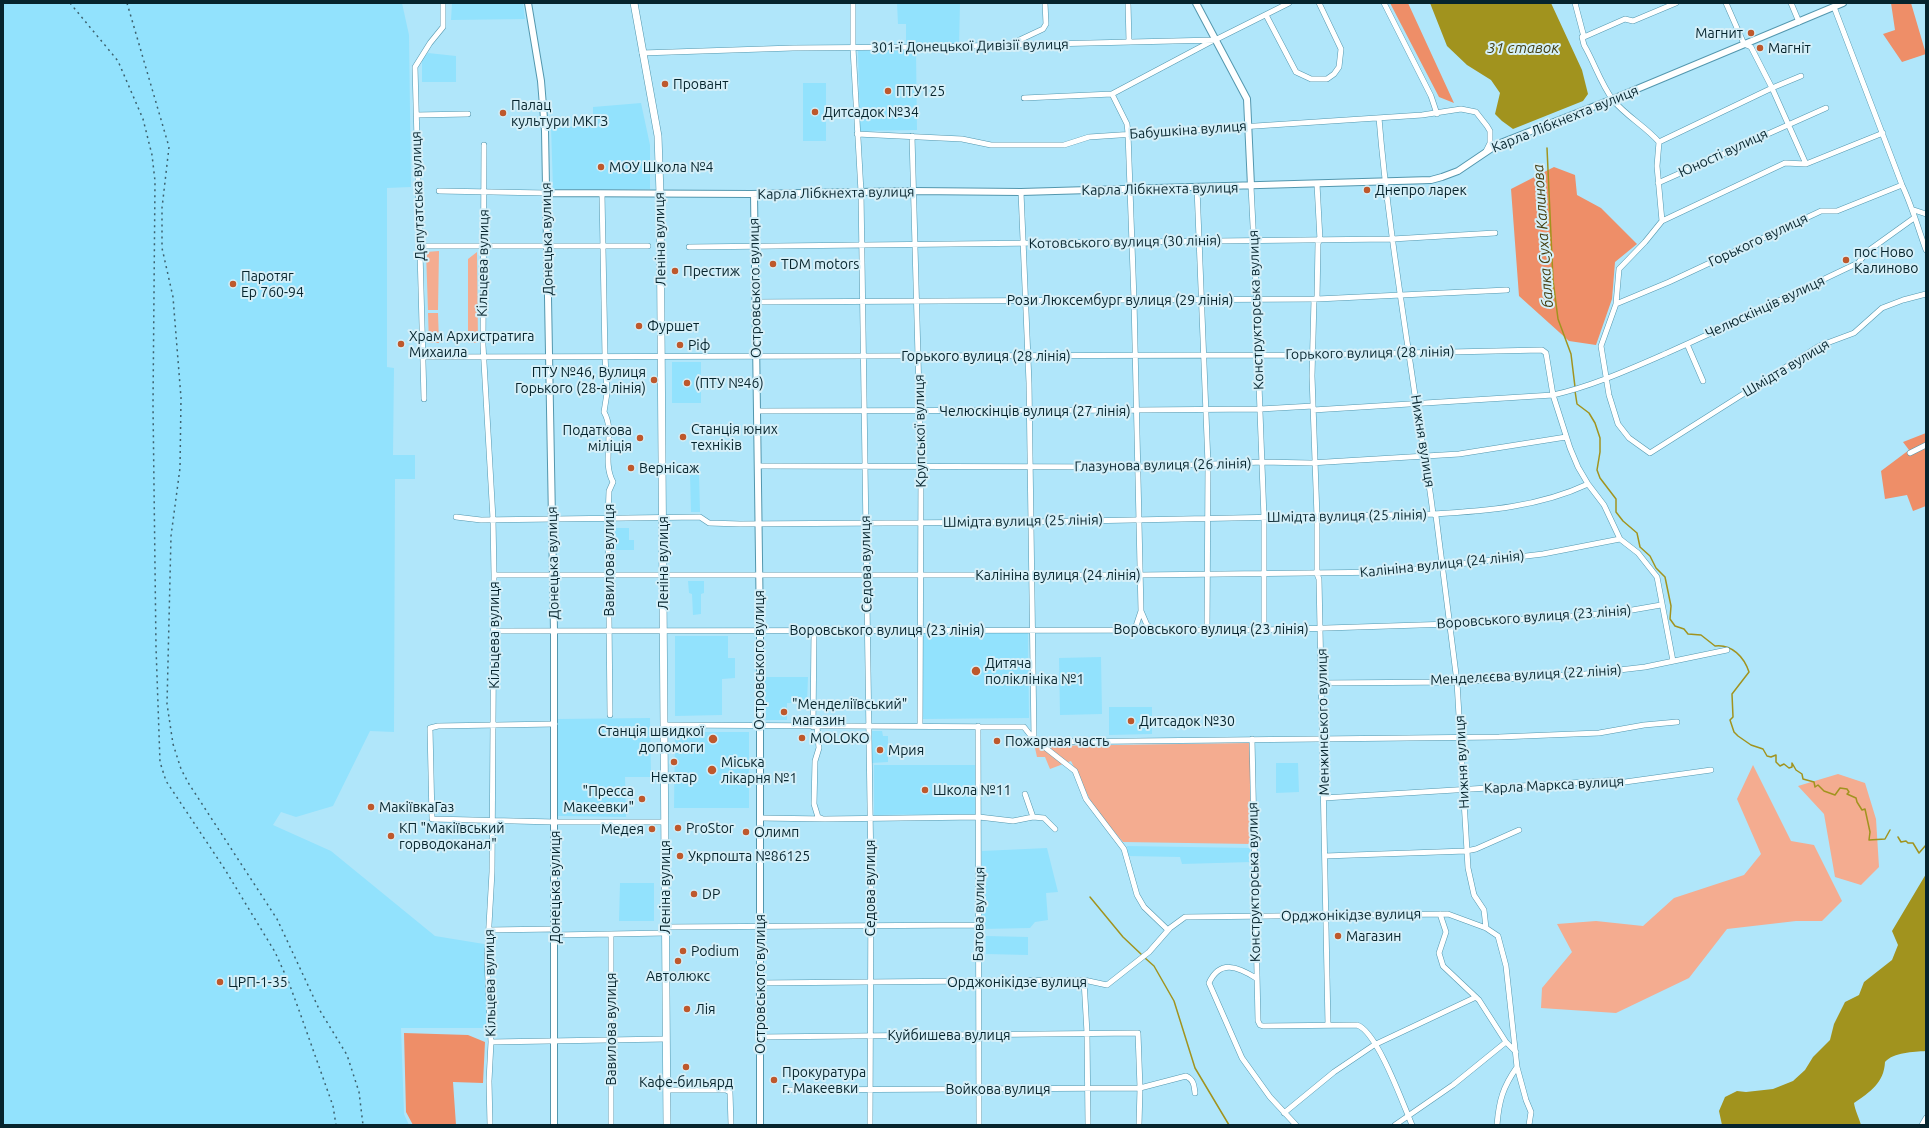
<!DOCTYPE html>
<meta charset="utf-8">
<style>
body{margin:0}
#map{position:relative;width:1929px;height:1128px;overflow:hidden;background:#b0e6fa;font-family:Ubuntu,sans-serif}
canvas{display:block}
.frame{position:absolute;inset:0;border:4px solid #06242d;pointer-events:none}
</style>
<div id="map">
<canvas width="1929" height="1128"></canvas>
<div class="frame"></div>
</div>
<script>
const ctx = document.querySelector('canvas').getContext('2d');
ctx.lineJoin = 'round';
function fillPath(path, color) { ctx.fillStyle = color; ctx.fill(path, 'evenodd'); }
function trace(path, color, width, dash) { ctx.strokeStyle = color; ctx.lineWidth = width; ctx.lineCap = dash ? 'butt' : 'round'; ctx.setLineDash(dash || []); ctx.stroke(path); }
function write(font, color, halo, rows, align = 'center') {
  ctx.font = font + ' Ubuntu,sans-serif'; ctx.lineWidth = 4; ctx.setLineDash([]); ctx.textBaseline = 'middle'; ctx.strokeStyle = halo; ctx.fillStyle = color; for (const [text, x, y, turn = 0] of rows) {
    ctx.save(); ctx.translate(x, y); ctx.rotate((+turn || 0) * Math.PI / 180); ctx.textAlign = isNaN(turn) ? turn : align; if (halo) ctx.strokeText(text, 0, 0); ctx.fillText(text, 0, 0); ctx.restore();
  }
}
fillPath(new Path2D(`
 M 3,3 L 402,3 L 409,35 L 411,187 L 387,188 L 387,367 L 394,368 L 393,455 L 415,455 L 415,479 L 395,479 L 394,732 L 370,731 L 333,806 L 296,817 L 281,812 L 273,825 L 331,851 L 435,936 L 484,944 L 487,1028 L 401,1028 L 404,1114 L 409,1125 L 3,1125 Z
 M 452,3 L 523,3 L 525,19 L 451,20 Z
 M 897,3 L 960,3 L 959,46 L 906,46 L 906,24 L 898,24 Z
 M 916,50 L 917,130 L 860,131 L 858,51 Z
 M 428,53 L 456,56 L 456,82 L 422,82 L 422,60 Z
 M 803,83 L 826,83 L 826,141 L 803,141 Z
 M 641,103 L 650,145 L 650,189 L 553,189 L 551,127 L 593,126 L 593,107 Z
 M 672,362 L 701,362 L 701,403 L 672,403 Z
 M 690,473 L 699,473 L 700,512 L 691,512 Z
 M 615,528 L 629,528 L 629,540 L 634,540 L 634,550 L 615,550 Z
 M 688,581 L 704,581 L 704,593 L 701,594 L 701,614 L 693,615 L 692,594 L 689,593 Z
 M 1028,632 L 1029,718 L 923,719 L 923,633 Z
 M 675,636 L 728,636 L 728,658 L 735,658 L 735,678 L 722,679 L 722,715 L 675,716 Z
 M 1101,657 L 1102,714 L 1060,715 L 1059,658 Z
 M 764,677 L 808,677 L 807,703 L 787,703 L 787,720 L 766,720 Z
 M 1109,707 L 1152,707 L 1152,734 L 1109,735 Z
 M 650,718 L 651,777 L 625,777 L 626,817 L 558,816 L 557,719 Z
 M 872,731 L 882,731 L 883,736 L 888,736 L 888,762 L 872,763 Z
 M 675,732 L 749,732 L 749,808 L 674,808 Z
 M 1276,763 L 1298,763 L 1299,792 L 1276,793 Z
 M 874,765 L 975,765 L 975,814 L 874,815 Z
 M 1127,846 L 1250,848 L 1251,862 L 1182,864 L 1180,857 L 1128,856 Z
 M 1047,848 L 1058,892 L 1046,893 L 1048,920 L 1035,922 L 1030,928 L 982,929 L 982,851 Z
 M 620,883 L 654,883 L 654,921 L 619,921 Z
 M 986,936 L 1028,937 L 1028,955 L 986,954 Z`), '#92e2fd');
fillPath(new Path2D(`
 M 439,251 L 438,310 L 428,310 L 426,252 Z
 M 477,252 L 478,343 L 468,343 L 468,259 Z
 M 428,313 L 438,313 L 439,343 L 429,343 Z
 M 1250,743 L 1251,844 L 1123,842 L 1094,808 L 1071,761 L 1050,769 L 1045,757 L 1037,757 L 1035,748 L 1042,746 Z
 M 1753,765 L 1791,841 L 1814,845 L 1842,901 L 1822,921 L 1796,921 L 1727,929 L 1689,978 L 1616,1013 L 1541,1008 L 1542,988 L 1572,952 L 1557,924 L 1596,921 L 1643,926 L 1674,898 L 1744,875 L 1761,854 L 1737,799 Z
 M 1838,774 L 1865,783 L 1876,819 L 1879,867 L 1861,885 L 1835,877 L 1824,814 L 1798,786 Z`), '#f4ac90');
fillPath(new Path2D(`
 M 1390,3 L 1408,3 L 1454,103 L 1439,97 Z
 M 1891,3 L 1911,3 L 1926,54 L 1902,62 L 1883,34 L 1895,30 Z
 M 1554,167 L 1575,175 L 1577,195 L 1601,208 L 1637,244 L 1615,262 L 1612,299 L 1596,345 L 1569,341 L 1519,296 L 1511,189 Z
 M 1926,433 L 1926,506 L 1913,511 L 1907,495 L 1885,499 L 1881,471 L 1909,450 L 1903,442 Z
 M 404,1033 L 468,1035 L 485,1042 L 483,1083 L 453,1082 L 456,1125 L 413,1125 L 406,1112 Z`), '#ee8e68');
fillPath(new Path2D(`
 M 1430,3 L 1551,3 L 1582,70 L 1588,94 L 1583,101 L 1513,129 L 1502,121 L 1495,114 L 1500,93 L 1491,80 L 1467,65 L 1447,46 Z
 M 1926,874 L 1926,1051 C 1913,1052 1894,1052 1885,1062 C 1884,1083 1870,1092 1854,1103 C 1855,1110 1859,1118 1861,1125 L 1722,1125 L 1719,1111 L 1725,1097 L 1737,1091 L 1746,1092 L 1773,1089 L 1793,1081 L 1805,1070 L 1813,1057 L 1830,1040 L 1834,1024 L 1845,1002 L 1859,995 L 1864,982 L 1892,960 L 1898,945 L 1892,931 Z`), '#a1931e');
trace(new Path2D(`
 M 1547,148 L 1553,280 L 1558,319 L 1571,354 L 1575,387
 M 1575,391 L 1577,404 L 1589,413 L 1595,423 L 1600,438 L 1600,452 L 1597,470 L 1600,478 L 1616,499 L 1616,512 L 1623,521 L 1637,533 L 1640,547 L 1650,556 L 1656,568 L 1665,577 L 1671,606 L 1670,619 L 1675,626 L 1684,629 L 1688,634 L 1701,635 L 1715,646 C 1732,644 1744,657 1749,672 L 1732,694 L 1733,717 L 1730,720 L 1734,732 L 1738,736 L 1751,745 L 1763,749 L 1767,756 L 1771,757 L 1776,755 L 1776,762 L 1780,766 L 1784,764 L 1789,768 L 1792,767 L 1792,763 L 1796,770 L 1802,774 L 1803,779 L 1814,782 L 1815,787 L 1818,785 L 1824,791 L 1835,795 L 1840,788 L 1847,789 L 1849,792 L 1847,794 L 1856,798 L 1857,802 L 1862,810 L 1865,809 L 1870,832 L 1869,840 L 1885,839 L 1890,830
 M 1898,837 L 1901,842 L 1906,841 L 1908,843 L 1913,843 L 1919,853 L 1926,845
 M 1090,897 L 1123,937 L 1142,955
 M 1145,958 L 1154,966 L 1174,1001 L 1195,1068 L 1229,1125`), '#a1931e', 1.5);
const minor = new Path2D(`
 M 853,3 L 853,48 L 861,192 L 871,873 L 870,1125
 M 1128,3 L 1129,42
 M 1384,3 L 1431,96 L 1437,114
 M 1575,3 L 1584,37 L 1582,37 L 1584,45 C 1594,62 1601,84 1613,100 C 1626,116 1645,126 1659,142 L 1657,166 L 1662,221 L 1645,242 L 1619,269 L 1616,304 L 1601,346 L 1609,395 L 1618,424 L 1629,438 L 1650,453 L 1819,346 L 1854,333 L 1882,308 L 1903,300 L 1926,294
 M 1726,3 L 1744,44 L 1751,47 L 1772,88 L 1806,164
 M 1791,3 L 1799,22
 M 1834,7 L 1902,185 C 1912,206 1918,228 1926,250
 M 1266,15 L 1296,72 L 1311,79 L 1327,79 L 1334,74 L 1339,67 L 1341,49 L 1319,3
 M 1584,37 L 1625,19 L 1633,21 L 1676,3
 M 1011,44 L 1043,29 L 1046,24 L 1045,3
 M 642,53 L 793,48 L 923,47 L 1215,40 L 1289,3
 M 1112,94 L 1127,124 L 1128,133 L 1134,300 L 1141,611 L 1147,625 L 1154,629
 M 1024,98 L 1112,94 L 1212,41
 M 416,115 L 468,114
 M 1379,118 C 1387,215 1403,312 1417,409 C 1422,444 1429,479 1433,514 L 1436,516 L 1457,682 L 1468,868 L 1474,895 L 1484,910 L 1486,928
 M 857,134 L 962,139 L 991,145 L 1064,145 L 1089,137 L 1422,115 L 1461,109 L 1476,112 L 1487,126 L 1490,131 L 1490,143 L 1486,151
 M 912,136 L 921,467 L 920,726
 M 1659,142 L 1772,88 L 1801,76
 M 484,145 L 483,345 L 493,519 L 494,575 L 492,872 L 487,960 L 491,1042 L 489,1081 L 490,1125
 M 1658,183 L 1826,108
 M 1251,186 L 1259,346 L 1258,358 L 1264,518 L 1264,630
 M 1197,188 L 1208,464 L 1207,630
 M 439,191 L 546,193
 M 1021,192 L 1029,383 L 1034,738
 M 602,194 L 605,356 L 607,393 L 604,412 C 616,433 601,460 613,482 L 609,491 L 608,518 L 610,715
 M 1914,210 L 1926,214
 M 1662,221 L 1785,163 L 1806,164 L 1883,133
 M 420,246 L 648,246
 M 689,247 L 1392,239 L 1495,233
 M 1314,299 L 1312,376 L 1317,517 L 1317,574 L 1319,579 L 1328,1025
 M 1317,299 L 1318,243 L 1320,240 L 1317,184
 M 756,302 L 1317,299 L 1507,290
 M 1616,304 L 1669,282 L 1821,211 L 1837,211 L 1902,185
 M 1687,344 L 1703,381
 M 424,357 L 1312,355 L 1542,350 L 1546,353 L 1553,395 L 1570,448 L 1578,467 L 1588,484 L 1604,505 L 1620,539 L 1638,553 L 1657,577 L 1673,661
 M 424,399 L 415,67 L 430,43 L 443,27 L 443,3
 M 1313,410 L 1553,395 C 1593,386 1630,369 1667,353 C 1731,325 1794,293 1858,263 L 1868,251 L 1914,218
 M 757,411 L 1137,410 L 1260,409 L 1313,406
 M 1910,453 L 1926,445
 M 758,466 L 1138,467 L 1262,462 L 1310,463 L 1459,454 L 1566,437
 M 456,517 L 481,520 L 700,517 L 709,523 L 740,524 L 1032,522 L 1433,514 C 1486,511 1539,507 1588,484
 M 494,575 L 1140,575 L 1392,572 L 1543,554 L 1620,539
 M 1135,629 L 1141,611
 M 493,631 L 1264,630 L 1451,624 L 1558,617 L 1615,613 L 1661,605
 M 1322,683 L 1457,682 L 1585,674 L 1645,667 L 1727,650
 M 555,724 L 438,726 L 430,728 L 432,819 L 555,822 L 665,822
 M 664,725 L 1024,727 L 1035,741 L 1044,742 L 1499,737 L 1599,733 L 1644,725 L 1677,722
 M 978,726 L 979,1125
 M 813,727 L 814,630
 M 817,727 L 819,748 L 815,761 L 814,804 L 818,817 L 821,818
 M 1252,739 L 1258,1021 L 1260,1025 L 1263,1026 L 1357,1025 C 1377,1031 1403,1104 1412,1125
 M 1038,742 L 1075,771 L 1086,799 L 1124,849 L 1137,895 L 1144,907 L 1168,930
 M 1025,794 L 1033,817
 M 1324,798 L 1619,780 L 1625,782 L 1711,770
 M 760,818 L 825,819 L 979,817 L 1013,821 L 1033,817 L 1044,818 L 1055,829
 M 1325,856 L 1466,851 L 1476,849 L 1519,830
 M 1440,914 L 1446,932 L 1439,953 L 1443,966 L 1479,1000 L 1506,1042 L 1516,1052
 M 666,927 L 978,925
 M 489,930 L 555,929
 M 611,934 L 611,1125
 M 555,935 L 666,933
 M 1256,978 C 1238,967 1220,959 1209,983 L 1242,1058 L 1270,1097 L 1296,1125
 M 1084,980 L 1087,1033 L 1088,1125
 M 759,983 L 1084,980 L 1107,985 L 1149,952 L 1170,928 L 1185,917 L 1448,914 L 1486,928 L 1498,936 L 1506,966 L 1517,1067 L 1526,1100 L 1531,1112 L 1529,1125
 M 760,1037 L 1138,1033 L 1140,1088 L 1139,1125
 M 491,1042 L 666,1039
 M 667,1090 L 726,1090 L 730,1092 L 731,1125
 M 788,1090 L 1140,1088 L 1186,1076 C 1194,1080 1194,1085 1195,1093
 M 1284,1113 L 1334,1072 L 1374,1045 L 1476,997
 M 1395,1125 L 1453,1085 L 1506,1042
 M 1497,1125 C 1499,1100 1503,1087 1517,1067
 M 1922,1125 L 1926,1118`);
const tertiary = new Path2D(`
 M 528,3 L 541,81 L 545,131 L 554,631 L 554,1125
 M 1196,3 L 1247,99 L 1251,186
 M 546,193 L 751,194 L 913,191 L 1021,192 L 1431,180 L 1442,177 L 1458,171 L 1498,144 L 1613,99 L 1843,3
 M 754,194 L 760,631 L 760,1125`);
const secondary = new Path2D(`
 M 634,3 L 658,136 L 660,194 L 667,1125`);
trace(minor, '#5397ae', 6);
trace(tertiary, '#5397ae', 8);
trace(secondary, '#5397ae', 8);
trace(minor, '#fff', 5);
trace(tertiary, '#fff', 6);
trace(secondary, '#fff', 7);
trace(new Path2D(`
 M 70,3 L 118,61 L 143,119 L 152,155 L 155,181 L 153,405 L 156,647 L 160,762 L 166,781 L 224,868 L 275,952 L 289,983 L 300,1013 L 333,1106 L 336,1125
 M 127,3 L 169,147 L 162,208 L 162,248 L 173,297 L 181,398 L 180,468 L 171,536 L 167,704 L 173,744 L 181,769 L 189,784 L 277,919 L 319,1009 L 347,1055 L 359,1092 L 363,1125`), '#3d626f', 1.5, [2, 4]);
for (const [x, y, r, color] of [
 [1751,33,4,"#be582c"],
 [1760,48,4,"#be582c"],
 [665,84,4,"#be582c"],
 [888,91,4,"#be582c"],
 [815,112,4,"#be582c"],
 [503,113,4,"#be582c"],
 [601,167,4,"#be582c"],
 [1367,190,4,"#be582c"],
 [1846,260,4,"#be582c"],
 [773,264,4,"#be582c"],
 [675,271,4,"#be582c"],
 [233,284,4,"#be582c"],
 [639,326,4,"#be582c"],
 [401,344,4,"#be582c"],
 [680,345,4,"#be582c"],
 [654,380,4,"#be582c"],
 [687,383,4,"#be582c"],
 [683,437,4,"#be582c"],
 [640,438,4,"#be582c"],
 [631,468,4,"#be582c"],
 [976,671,5,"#be582c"],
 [784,712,4,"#be582c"],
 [1131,721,4,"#be582c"],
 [802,738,4,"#be582c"],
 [713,739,5,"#be582c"],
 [997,741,4,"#be582c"],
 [880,750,4,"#be582c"],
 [674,762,4,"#be582c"],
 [712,770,5,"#be582c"],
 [925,790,4,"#be582c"],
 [642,799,4,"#be582c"],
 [371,807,4,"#be582c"],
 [678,828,4,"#be582c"],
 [652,829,4,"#be582c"],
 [746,832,4,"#be582c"],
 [391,836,4,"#be582c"],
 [680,856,4,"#be582c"],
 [694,894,4,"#be582c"],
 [1338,936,4,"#be582c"],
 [683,951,4,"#be582c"],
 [678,961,4,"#be582c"],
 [220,982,4,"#be582c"],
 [687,1009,4,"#be582c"],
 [686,1067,4,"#be582c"],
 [774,1080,4,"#be582c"]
]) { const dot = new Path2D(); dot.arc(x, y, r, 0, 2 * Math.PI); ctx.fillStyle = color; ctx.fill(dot); trace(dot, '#d4eff8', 1.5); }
write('14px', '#06242d', '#d4eff8', [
 ["Магнит",1743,33,"right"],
 ["Магніт",1768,48],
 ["Провант",673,84],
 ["ПТУ125",896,91],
 ["Палац",511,105],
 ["культури МКГЗ",511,121],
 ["Дитсадок №34",823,112],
 ["МОУ Школа №4",609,167],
 ["Днепро ларек",1375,190],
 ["пос Ново",1854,252],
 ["Калиново",1854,268],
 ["TDM motors",781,264],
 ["Престиж",683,271],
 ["Паротяг",241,276],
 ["Ер 760-94",241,292],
 ["Фуршет",647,326],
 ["Храм Архистратига",409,336],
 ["Михаила",409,352],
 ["Ріф",688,345],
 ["ПТУ №46, Вулиця",646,372,"right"],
 ["Горького (28-а лінія)",646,388,"right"],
 ["(ПТУ №46)",695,383],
 ["Станція юних",691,429],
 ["техніків",691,445],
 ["Податкова",632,430,"right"],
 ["міліція",632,446,"right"],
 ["Вернісаж",639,468],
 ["Дитяча",985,663],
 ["поліклініка №1",985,679],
 ["\"Менделіївський\"",792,704],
 ["магазин",792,720],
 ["Дитсадок №30",1139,721],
 ["Станція швидкої",704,731,"right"],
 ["допомоги",704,747,"right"],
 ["MOLOKO",810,738],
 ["Пожарная часть",1005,741],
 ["Мрия",888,750],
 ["Міська",721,762],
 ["лікарня №1",721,778],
 ["Нектар",674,777,"center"],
 ["Школа №11",933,790],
 ["\"Пресса",634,791,"right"],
 ["Макеевки\"",634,807,"right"],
 ["МакіївкаГаз",379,807],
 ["КП \"Макіївський",399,828],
 ["горводоканал\"",399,844],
 ["ProStor",686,828],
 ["Медея",644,829,"right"],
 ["Олимп",754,832],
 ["Укрпошта №86125",688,856],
 ["DP",702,894],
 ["Магазин",1346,936],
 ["Podium",691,951],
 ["Автолюкс",678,976,"center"],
 ["ЦРП-1-35",228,982],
 ["Лія",695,1009],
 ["Прокуратура",782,1072],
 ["г. Макеевки",782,1088],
 ["Кафе-бильярд",686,1082,"center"]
], 'left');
write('14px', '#06242d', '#d4eff8', [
 ["301-ї Донецької Дивізії вулиця",970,46,-1],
 ["Карла Лібкнехта вулиця",1565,119,-22],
 ["Бабушкіна вулиця",1188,130,-4],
 ["Юності вулиця",1723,153,-25],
 ["Карла Лібкнехта вулиця",1160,189,-1],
 ["Карла Лібкнехта вулиця",836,193,-1],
 ["Депутатська вулиця",418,196,-92],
 ["Донецька вулиця",547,239,-91],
 ["Леніна вулиця",660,239,-91],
 ["Горького вулиця",1758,240,-25],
 ["Котовського вулиця (30 лiнiя)",1125,242,-1],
 ["Кільцева вулиця",483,263,-89],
 ["Островського вулиця",755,288,-91],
 ["Рози Люксембург вулиця (29 лiнiя)",1120,300],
 ["Челюскінців вулиця",1765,307,-25],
 ["Конструкторська вулиця",1256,310,-92],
 ["Горького вулиця (28 лiнiя)",1370,353,-1],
 ["Горького вулиця (28 лiнiя)",986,356],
 ["Шмідта вулиця",1786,368,-31],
 ["Челюскінців вулиця (27 лiнiя)",1035,411],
 ["Крупської вулиця",920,431,-91],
 ["Нижня вулиця",1423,441,81],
 ["Глазунова вулиця (26 лiнiя)",1163,465,-1],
 ["Шмідта вулиця (25 лiнiя)",1347,516,-1],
 ["Шмідта вулиця (25 лiнiя)",1023,521,-1],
 ["Вавилова вулиця",609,560,-90],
 ["Донецька вулиця",553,563,-91],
 ["Леніна вулиця",663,563,-90],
 ["Седова вулиця",866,564,-91],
 ["Калініна вулиця (24 лiнiя)",1442,564,-6],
 ["Калініна вулиця (24 лiнiя)",1058,575],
 ["Воровського вулиця (23 лiнiя)",1534,617,-4],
 ["Воровського вулиця (23 лiнiя)",1211,629],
 ["Воровського вулиця (23 лiнiя)",887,630],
 ["Кільцева вулиця",494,635,-90],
 ["Островського вулиця",759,660,-90],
 ["Менделєєва вулиця (22 лiнiя)",1526,675,-3],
 ["Менжинського вулиця",1323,722,-91],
 ["Нижня вулиця",1462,762,-93],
 ["Карла Маркса вулиця",1554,785,-3],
 ["Конструкторська вулиця",1254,882,-91],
 ["Донецька вулиця",555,887,-90],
 ["Леніна вулиця",665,887,-90],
 ["Седова вулиця",870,888,-90],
 ["Батова вулиця",979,914,-89],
 ["Орджонікідзе вулиця",1351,915,-1],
 ["Орджонікідзе вулиця",1017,982],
 ["Кільцева вулиця",490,983,-91],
 ["Островського вулиця",760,984,-90],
 ["Вавилова вулиця",611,1029,-90],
 ["Куйбишева вулиця",949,1035],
 ["Войкова вулиця",998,1089]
]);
write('italic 15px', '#433d10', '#d4eff8', [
 ["31 ставок",1523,48],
 ["балка Суха Калинова",1543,236,-94]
]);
</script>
